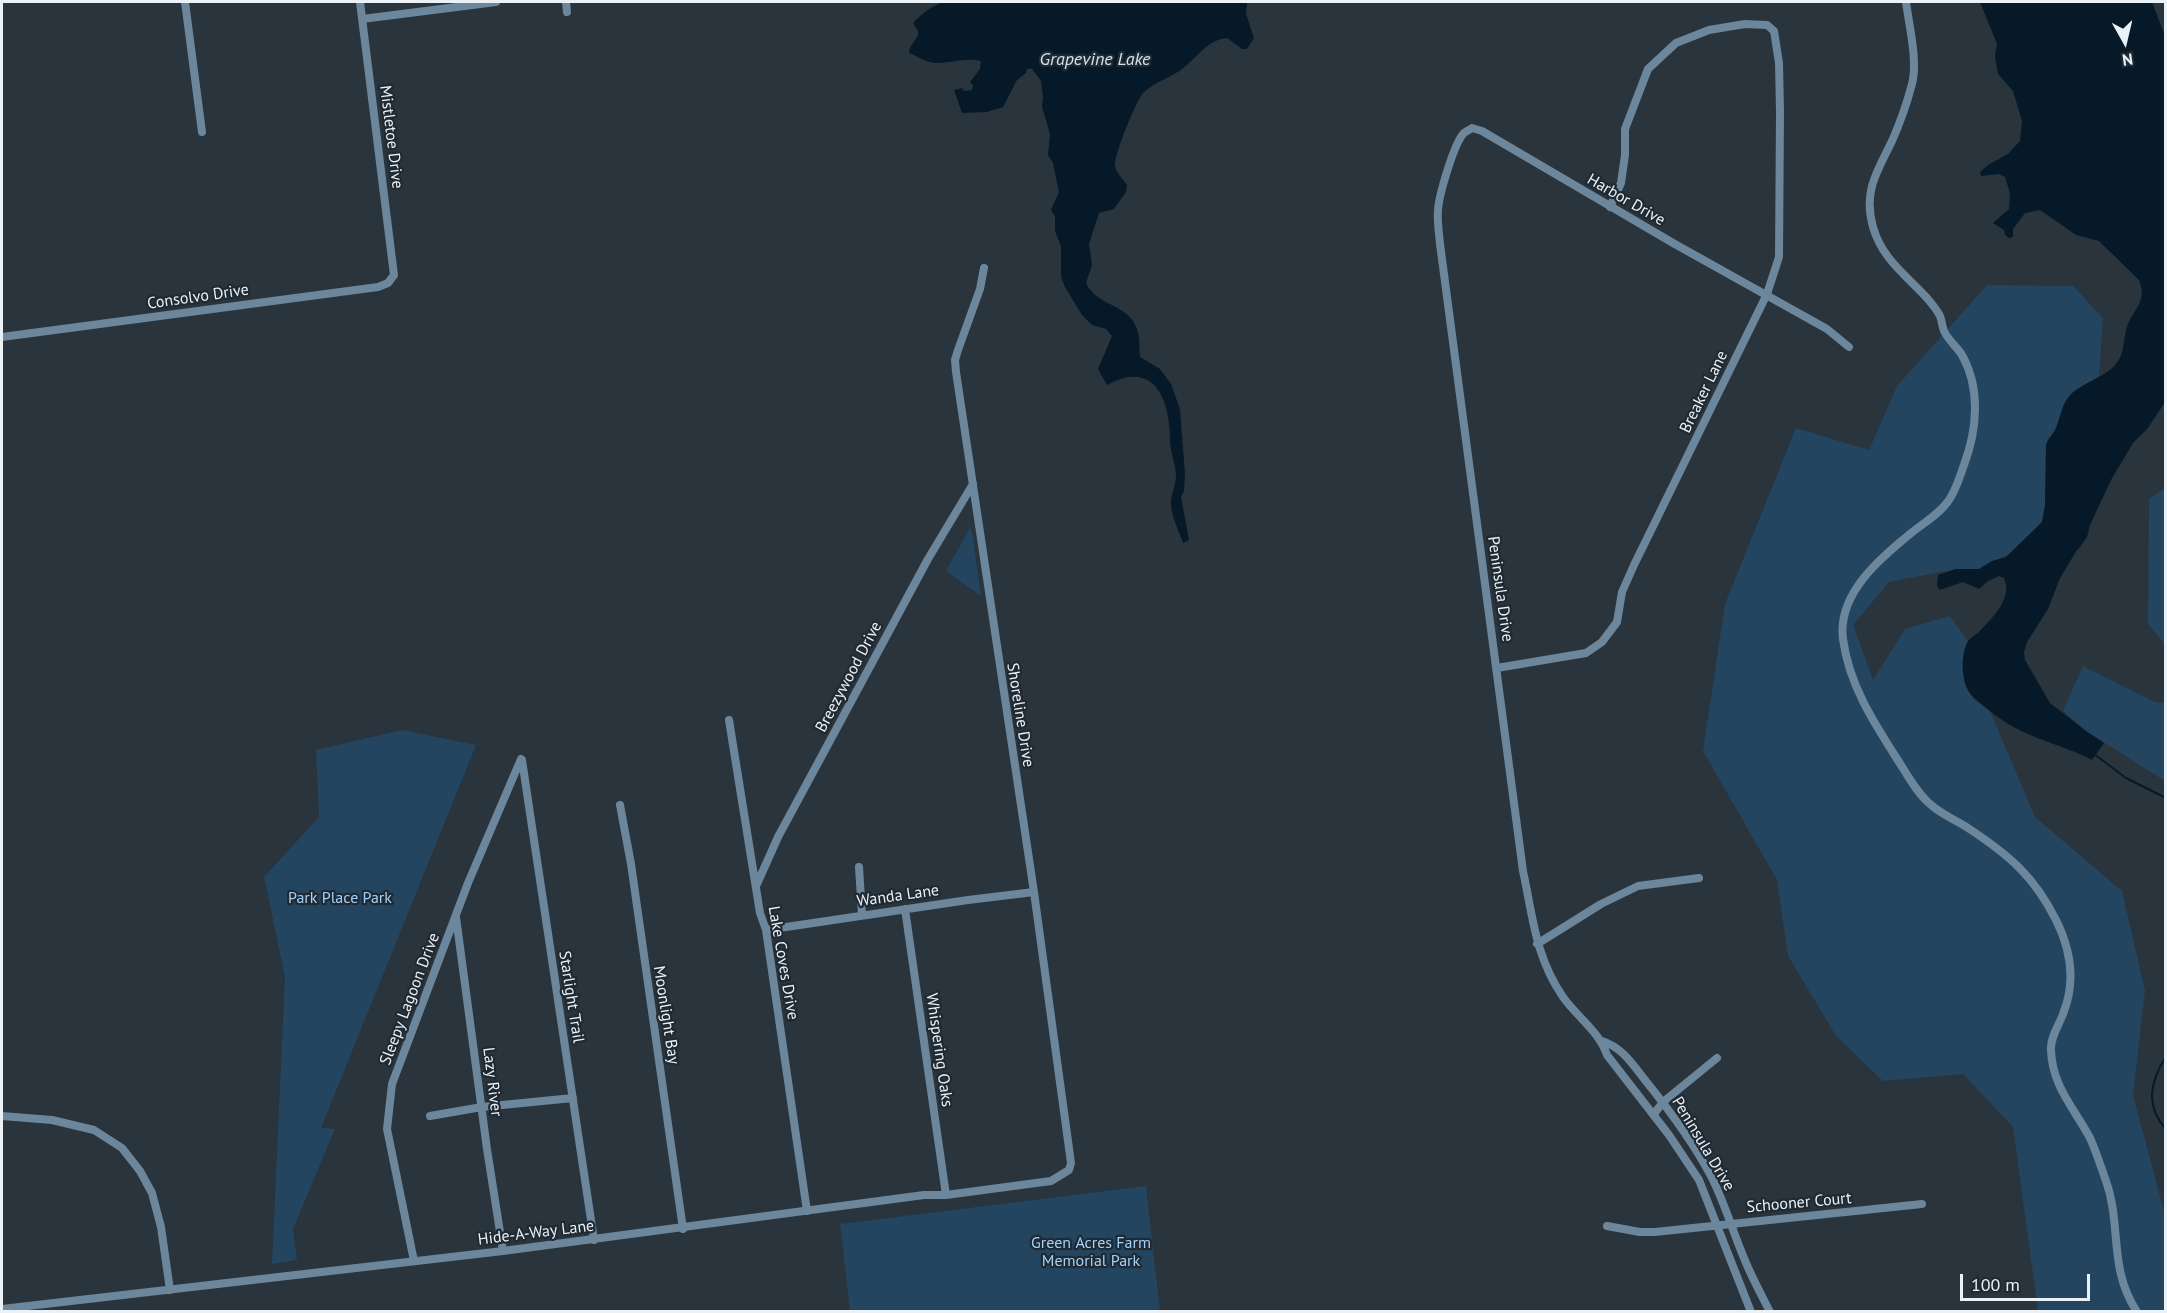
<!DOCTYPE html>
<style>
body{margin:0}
#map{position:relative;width:2167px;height:1313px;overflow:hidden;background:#29343d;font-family:"PT Sans",sans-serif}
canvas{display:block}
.frame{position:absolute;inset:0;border:3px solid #eaf1f7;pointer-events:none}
.north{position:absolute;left:2095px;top:12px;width:60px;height:60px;-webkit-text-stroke:4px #202a33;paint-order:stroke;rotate:172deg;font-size:16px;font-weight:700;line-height:24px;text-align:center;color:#eaf1f7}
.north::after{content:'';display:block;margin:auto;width:21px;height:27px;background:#eaf1f7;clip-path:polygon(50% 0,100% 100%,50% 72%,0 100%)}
.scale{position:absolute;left:1960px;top:1274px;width:130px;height:27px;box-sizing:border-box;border:3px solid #eaf1f7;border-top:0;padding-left:8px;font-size:18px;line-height:21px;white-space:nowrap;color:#eaf1f7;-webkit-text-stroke:4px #202a33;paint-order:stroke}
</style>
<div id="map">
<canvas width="2167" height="1313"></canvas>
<div class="frame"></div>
<div class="north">N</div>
<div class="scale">100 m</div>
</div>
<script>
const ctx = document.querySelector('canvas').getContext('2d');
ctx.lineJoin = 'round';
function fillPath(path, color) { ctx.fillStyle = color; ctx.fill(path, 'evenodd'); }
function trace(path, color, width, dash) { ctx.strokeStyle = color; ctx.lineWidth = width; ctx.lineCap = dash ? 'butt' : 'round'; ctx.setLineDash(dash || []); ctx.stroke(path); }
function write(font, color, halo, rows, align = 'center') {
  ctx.font = font + ' "PT Sans",sans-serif'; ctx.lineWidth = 4.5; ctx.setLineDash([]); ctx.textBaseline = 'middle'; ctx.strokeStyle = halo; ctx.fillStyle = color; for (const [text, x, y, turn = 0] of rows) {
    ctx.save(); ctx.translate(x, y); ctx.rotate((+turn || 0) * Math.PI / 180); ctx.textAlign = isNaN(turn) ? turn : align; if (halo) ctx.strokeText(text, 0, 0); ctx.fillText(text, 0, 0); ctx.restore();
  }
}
fillPath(new Path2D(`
 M 1987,285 L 2073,286 L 2103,318 L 2099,376 L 2072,394 L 2065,403 L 2054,433 L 2048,438 L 2046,445 L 2045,506 L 2042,522 L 2011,553 L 1979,569 L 1956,569 L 1889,582 L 1853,625 L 1873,680 L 1905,629 L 1950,616 L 1968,641 L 1965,651 L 1973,699 L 1990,711 L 2035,817 L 2122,891 L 2145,991 L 2133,1095 L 2165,1215 L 2165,1311 L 2038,1311 L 2013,1127 L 1963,1074 L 1883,1081 L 1836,1036 L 1788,956 L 1777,880 L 1703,751 L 1725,604 L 1796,428 L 1869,450 L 1897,386 Z
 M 2165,488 L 2165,644 L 2148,624 L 2149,499 Z
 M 971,526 L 981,596 L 946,571 Z
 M 2083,666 L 2157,703 L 2165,702 L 2165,781 L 2086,731 L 2063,711 Z
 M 402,730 L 476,745 L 321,1128 L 335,1129 L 293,1229 L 297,1260 L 272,1264 L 285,977 L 264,877 L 319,817 L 316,750 Z
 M 1146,1186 L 1160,1311 L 850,1311 L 840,1224 Z`), '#244560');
fillPath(new Path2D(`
 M 945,2 L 1247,2 L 1246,14 L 1254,38 L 1247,49 L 1242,49 L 1227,38 C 1208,39 1196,59 1182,69 C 1170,78 1154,82 1143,93 C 1136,101 1114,155 1115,165 C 1116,173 1123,179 1127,185 L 1126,192 L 1114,209 L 1099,213 L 1089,244 L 1092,265 L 1086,283 C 1097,307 1128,303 1137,329 C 1140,337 1139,348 1140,357 L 1160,369 L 1171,384 L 1180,409 L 1185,474 L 1184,491 L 1181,497 L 1189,540 L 1183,543 C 1179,531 1171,516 1171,503 C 1171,494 1176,485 1176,476 C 1176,464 1170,452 1170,440 C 1170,399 1154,359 1107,385 L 1098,369 L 1112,336 L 1106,329 L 1092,325 L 1082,315 L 1065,287 L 1061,277 L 1061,246 L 1055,231 L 1055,216 L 1051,210 L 1059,192 L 1053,163 L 1048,155 L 1050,134 L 1042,107 L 1043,97 L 1041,81 L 1032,69 L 1027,69 L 1026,73 L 1017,80 L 1003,107 L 987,112 L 962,113 L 954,90 L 962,88 L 964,91 L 972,90 L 973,86 L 970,82 L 980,69 L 981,61 C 968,57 950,63 936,63 C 927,63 917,56 909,53 C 909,44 920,38 918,31 C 917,28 914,26 913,23 C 923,13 932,5 945,2 Z
 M 1980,2 L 2152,2 L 2165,36 L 2165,402 L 2148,428 L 2133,443 L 2111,480 L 2090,525 L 2087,537 L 2080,547 L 2077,550 L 2060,578 L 2048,609 L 2027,642 L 2024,652 L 2025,660 L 2050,703 L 2086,731 L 2104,743 L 2092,760 C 2057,742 2022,738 1990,711 C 1975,698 1965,695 1963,672 C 1962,663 1963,649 1968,641 C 1971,637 1976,635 1979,632 C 1992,618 2013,599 2004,578 L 1999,576 L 1988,581 L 1979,589 L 1963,582 L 1940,590 L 1937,586 L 1938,575 L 1956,569 L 1979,569 L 1992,561 L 2006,557 L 2042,522 L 2045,506 L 2046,445 C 2048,439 2052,436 2055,430 C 2061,418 2061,403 2072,393 C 2084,383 2100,378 2111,369 C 2126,357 2122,342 2127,327 C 2133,309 2148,302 2139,280 L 2099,241 L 2076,235 L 2040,210 L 2025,213 L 2013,229 L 2013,237 L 2009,238 L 2005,235 L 2004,230 L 1993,223 L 2009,209 L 2010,193 L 2005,177 L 1999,174 L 1981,176 L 1980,172 L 1988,165 L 2008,154 L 2020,141 L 2022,121 L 2013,91 L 1998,74 L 1995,56 L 1997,44 Z`), '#061928');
trace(new Path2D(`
 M 2094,754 L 2126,778 L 2166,798
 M 2166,1056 C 2151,1081 2144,1105 2166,1129`), '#061928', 2);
trace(new Path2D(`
 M 185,2 L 202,132
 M 566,2 L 567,12
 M 1906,2 C 1909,25 1918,61 1912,84 C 1907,103 1900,123 1892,141 C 1877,172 1863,191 1873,227 C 1882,259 1906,275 1927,298 C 1931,303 1937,310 1940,316 C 1942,321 1942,326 1944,331 C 1948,340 1957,347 1962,355 C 1981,389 1977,430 1964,465 C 1960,476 1956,490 1949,500 C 1941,512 1927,521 1915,530 C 1883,556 1837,592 1843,639 C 1849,685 1874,723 1899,762 C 1908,776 1917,793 1930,804 C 1942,815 1956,820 1968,828 C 2009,855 2034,876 2056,920 C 2071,950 2076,982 2063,1014 C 2059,1025 2050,1038 2051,1050 C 2052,1086 2074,1108 2090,1138 C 2096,1151 2101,1167 2106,1181 C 2122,1226 2108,1268 2137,1312
 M 362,19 L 496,2
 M 2,337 L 378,287 L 388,283 L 394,275 L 360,2
 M 1497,668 L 1586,653 L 1602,642 L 1617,622 L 1622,592 L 1634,565 L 1767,294 L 1779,257 L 1780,112 L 1779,63 L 1774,31 L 1767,25 L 1745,24 L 1709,30 L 1676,43 L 1648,69 L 1625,129 L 1625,155 L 1621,183 L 1610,207
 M 729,720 L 760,913 L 766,930 L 807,1211
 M 522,760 L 594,1240
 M 620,805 L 631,864 L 683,1229
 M 859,867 L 862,915
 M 757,884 L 778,837 L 928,559 L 973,484
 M 905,909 L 946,1195
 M 456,917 L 487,1149 L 503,1251
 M 766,930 L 968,900 L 1034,892
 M 1537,944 L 1601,904 L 1638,886 L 1699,878
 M 1602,1041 C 1622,1047 1633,1065 1645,1080 C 1670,1111 1694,1143 1712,1178 C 1725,1204 1733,1232 1744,1258 C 1751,1276 1761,1294 1770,1312
 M 1654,1114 L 1663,1102 L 1717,1058
 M 2,1116 L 52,1120 L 94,1130 L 122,1148 L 140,1171 L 152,1193 L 161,1227 L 170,1290
 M 430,1116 L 482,1107 L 573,1098
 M 1607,1226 L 1640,1232 L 1655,1232 L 1922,1204
 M 414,1261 L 387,1129 L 392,1084 L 468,883 L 521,759
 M 2,1309 L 503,1251 L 924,1195 L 946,1195 L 1051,1181 L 1069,1170 L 1071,1163 L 1034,892 L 956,372 L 955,360 L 958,350 L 980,289 L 984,268
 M 1751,1312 L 1699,1180 L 1669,1135 L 1607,1055 C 1599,1031 1577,1017 1563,997 C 1535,956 1533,917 1523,871 L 1440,244 C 1439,233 1437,221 1438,210 C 1439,195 1454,143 1464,133 C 1465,132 1471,129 1472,128 L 1482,131 L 1673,243 L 1827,329 L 1849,347`), '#6c869c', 8);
write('16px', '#eaf1f7', '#202a33', [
 ["Mistletoe Drive",391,137,83],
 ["Harbor Drive",1626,200,30],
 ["Consolvo Drive",198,297,-8],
 ["Breaker Lane",1704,392,-64],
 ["Peninsula Drive",1500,589,82],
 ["Breezywood Drive",849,677,-62],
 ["Shoreline Drive",1020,715,81],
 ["Wanda Lane",898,896,-8],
 ["Lake Coves Drive",783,963,80],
 ["Starlight Trail",571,997,81],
 ["Sleepy Lagoon Drive",410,999,-69],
 ["Moonlight Bay",666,1015,81],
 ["Whispering Oaks",939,1050,82],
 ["Lazy River",492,1082,83],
 ["Peninsula Drive",1703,1144,59],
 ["Schooner Court",1799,1203,-5],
 ["Hide-A-Way Lane",536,1233,-7]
]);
write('16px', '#a1d2fc', '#202a33', [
 ["Park Place Park",340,898],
 ["Green Acres Farm",1091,1243],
 ["Memorial Park",1091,1261]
]);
write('italic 18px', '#d2e2f0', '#202a33', [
 ["Grapevine Lake",1095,60]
]);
</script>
